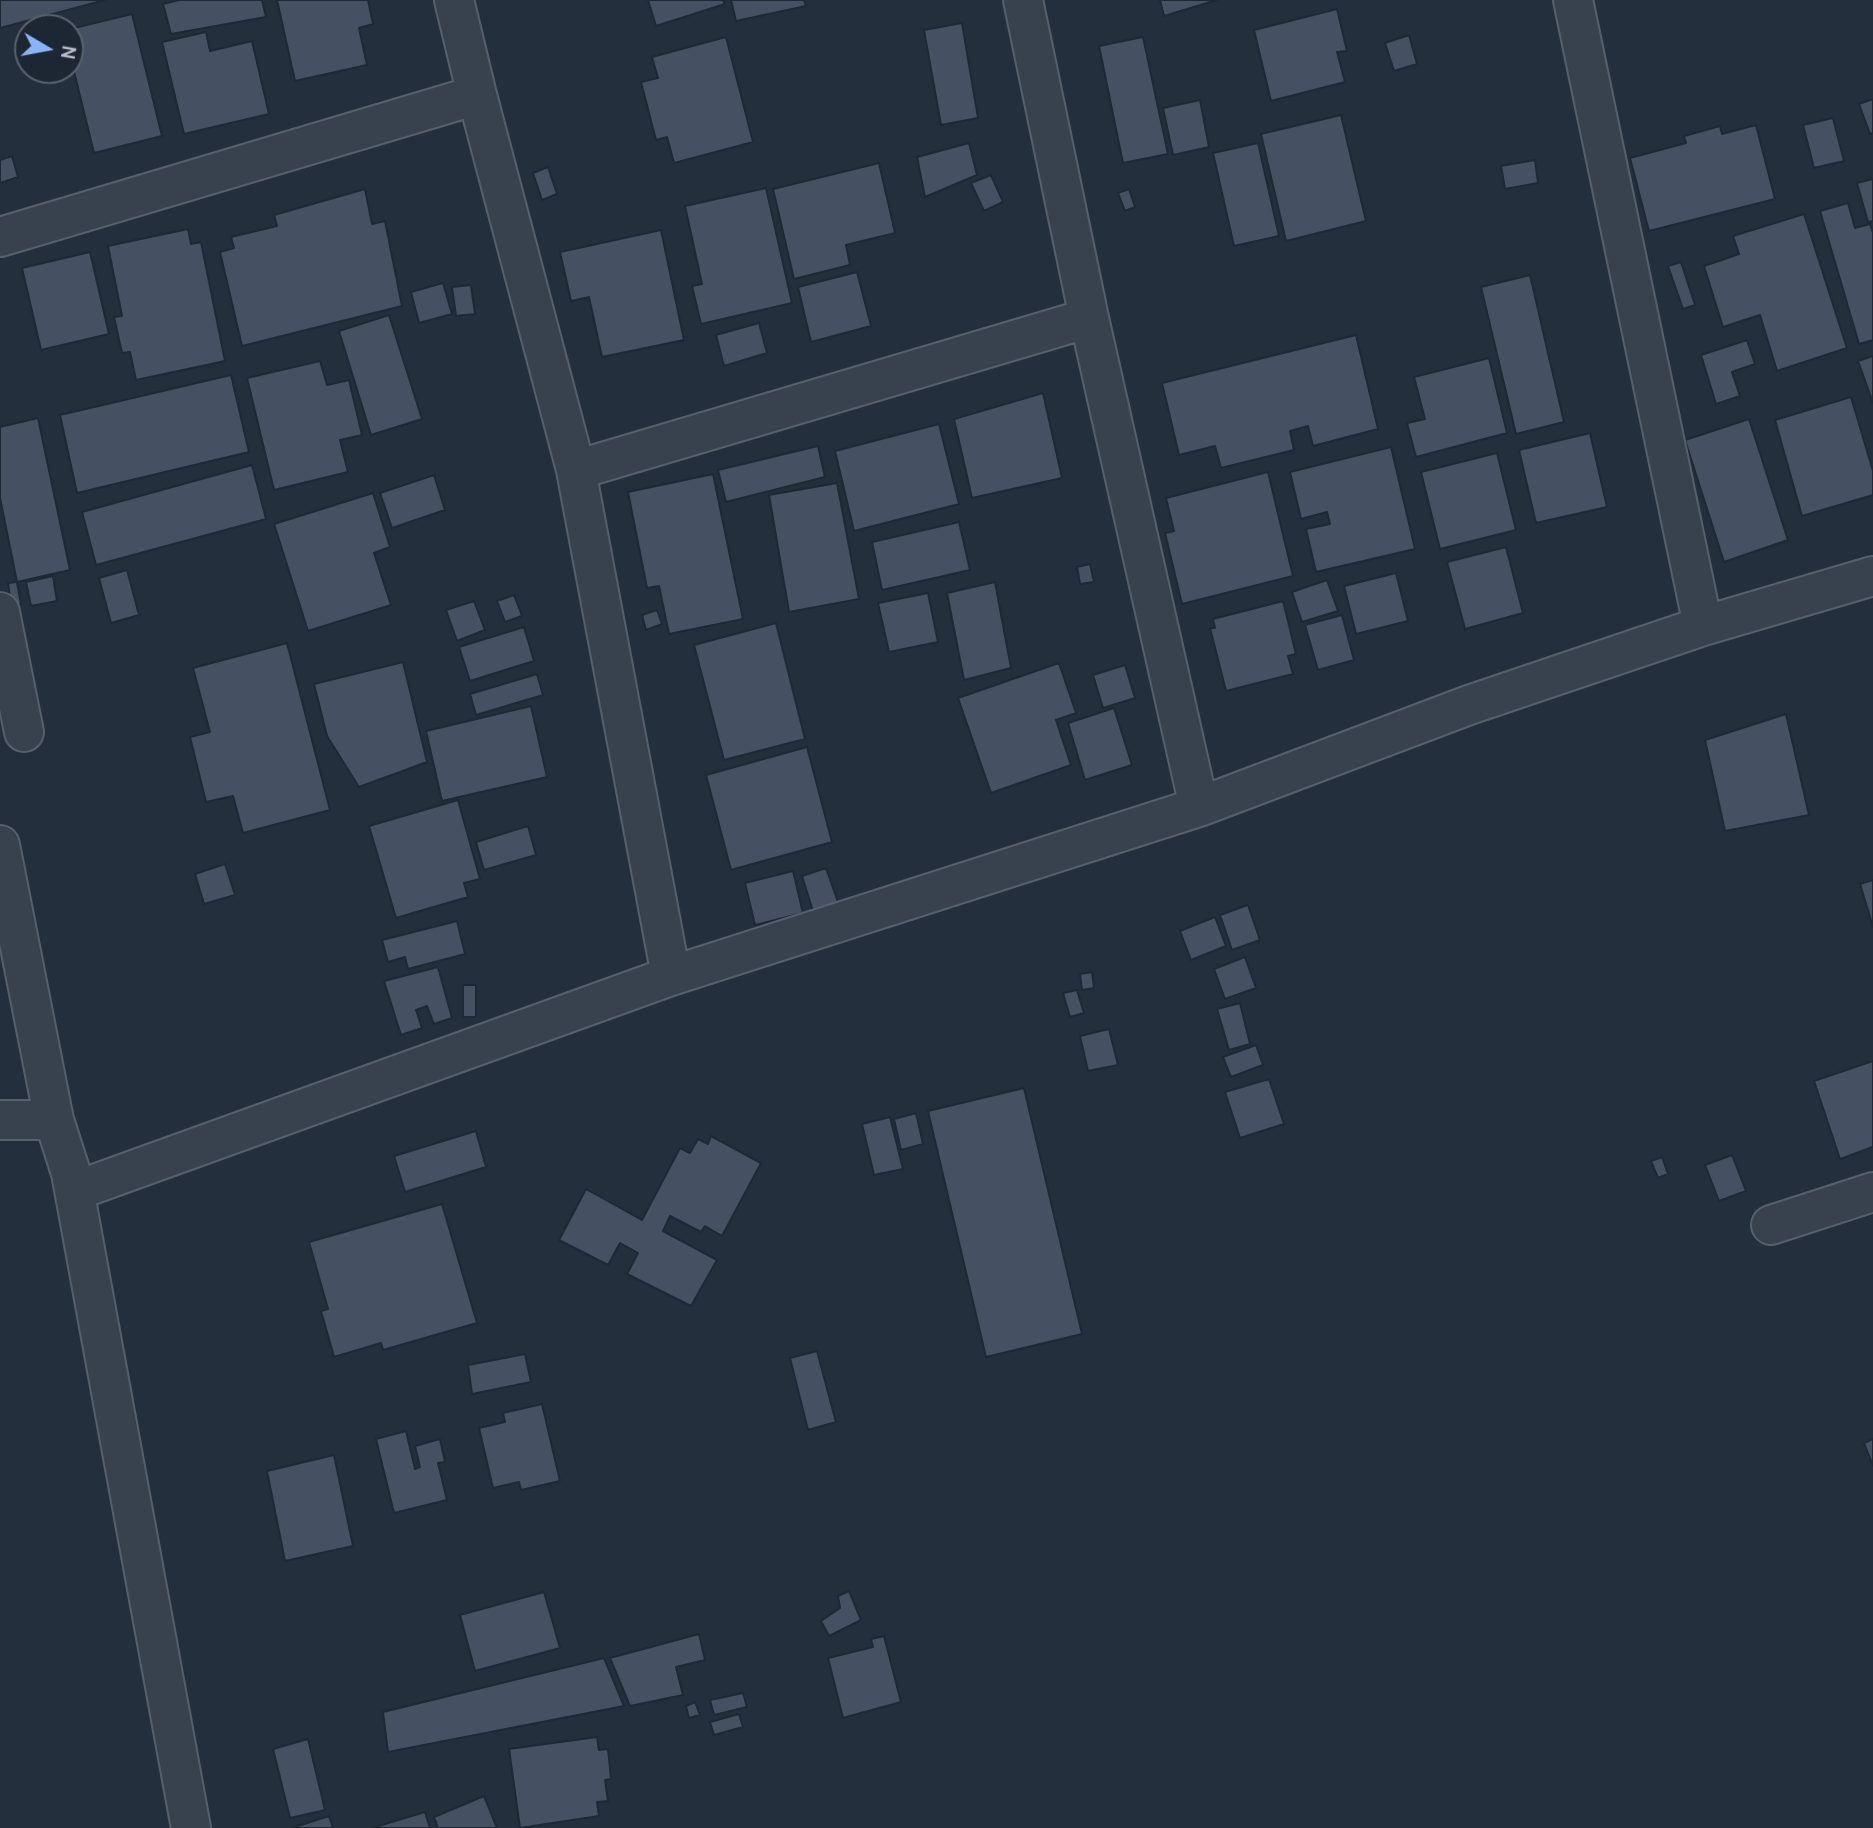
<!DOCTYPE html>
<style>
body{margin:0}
#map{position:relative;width:1873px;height:1828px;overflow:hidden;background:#242f3e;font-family:Cabin,sans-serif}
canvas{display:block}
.north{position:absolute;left:14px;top:14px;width:70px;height:70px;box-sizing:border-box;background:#1d2633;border:2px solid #59626f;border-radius:50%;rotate:100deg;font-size:19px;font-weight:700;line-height:28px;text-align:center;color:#b4bcc9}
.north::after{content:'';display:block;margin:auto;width:24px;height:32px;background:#8ab4f8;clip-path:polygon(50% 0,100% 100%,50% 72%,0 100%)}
</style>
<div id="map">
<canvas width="1873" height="1828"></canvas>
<div class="north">N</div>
</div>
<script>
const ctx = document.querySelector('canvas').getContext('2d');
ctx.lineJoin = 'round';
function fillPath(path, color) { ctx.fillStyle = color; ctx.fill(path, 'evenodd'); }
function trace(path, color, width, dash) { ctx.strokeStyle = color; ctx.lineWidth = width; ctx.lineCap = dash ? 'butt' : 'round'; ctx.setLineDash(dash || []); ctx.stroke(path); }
const building = new Path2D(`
 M 0,0 L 105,0 L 0,28 Z
 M 179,0 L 262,0 L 266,17 L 171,34 L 163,4 Z
 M 277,0 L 368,0 L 373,24 L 359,28 L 367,65 L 295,81 Z
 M 648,0 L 723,0 L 725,4 L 656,26 Z
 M 731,0 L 804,0 L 806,6 L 736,21 Z
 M 1160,0 L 1217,0 L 1164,16 Z
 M 1337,9 L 1347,51 L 1337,52 L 1345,82 L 1271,101 L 1254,30 Z
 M 132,14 L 162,136 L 94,153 L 70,55 L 70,29 Z
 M 962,23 L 978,118 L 941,125 L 924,30 Z
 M 206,32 L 210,51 L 252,41 L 269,114 L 184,134 L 162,42 Z
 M 1409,35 L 1417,64 L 1394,71 L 1385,43 Z
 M 726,37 L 753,142 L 674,163 L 667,137 L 656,140 L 641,82 L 658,78 L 652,57 Z
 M 1143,37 L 1168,154 L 1123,163 L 1099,46 Z
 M 1873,99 L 1873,133 L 1870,134 L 1859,104 Z
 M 1200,100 L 1209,147 L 1173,155 L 1163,108 Z
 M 1341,115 L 1366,221 L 1286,241 L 1261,134 Z
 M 1833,118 L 1844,161 L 1814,168 L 1803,125 Z
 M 1756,125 L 1775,199 L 1649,231 L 1630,158 L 1686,143 L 1684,136 L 1720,126 L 1722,134 Z
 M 969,143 L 977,175 L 925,197 L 917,157 Z
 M 1258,143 L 1279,236 L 1234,246 L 1213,153 Z
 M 12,156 L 18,177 L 0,183 L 0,160 Z
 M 1535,160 L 1538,183 L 1505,189 L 1501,166 Z
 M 879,163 L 895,233 L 846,245 L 850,265 L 794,279 L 773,189 Z
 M 548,167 L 557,194 L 542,200 L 533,173 Z
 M 991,175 L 1003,202 L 984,211 L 971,183 Z
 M 1873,179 L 1873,221 L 1868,222 L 1857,183 Z
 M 766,188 L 792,303 L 701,324 L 692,286 L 702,284 L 685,206 Z
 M 365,189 L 372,224 L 385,221 L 402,306 L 242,346 L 220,252 L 234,248 L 231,237 L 277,226 L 274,215 Z
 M 1129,189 L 1135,207 L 1125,211 L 1118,193 Z
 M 1848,203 L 1855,228 L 1870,224 L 1873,233 L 1873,340 L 1859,344 L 1820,211 Z
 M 1804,214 L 1847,348 L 1777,371 L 1760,315 L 1723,327 L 1704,266 L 1739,254 L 1733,236 Z
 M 188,229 L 191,244 L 201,242 L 225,361 L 136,380 L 130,352 L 122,353 L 114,317 L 122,316 L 108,246 Z
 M 661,230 L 684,340 L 602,357 L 589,297 L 571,301 L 560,252 Z
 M 90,252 L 109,334 L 41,350 L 22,268 Z
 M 1681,262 L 1695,305 L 1683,309 L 1668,266 Z
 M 857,272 L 871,326 L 811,342 L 798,287 Z
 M 1530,275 L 1564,422 L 1516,434 L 1481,287 Z
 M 443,283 L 452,314 L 419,323 L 411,292 Z
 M 471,285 L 475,314 L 456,316 L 452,287 Z
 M 389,315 L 422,419 L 371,435 L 339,331 Z
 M 759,323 L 767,353 L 724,366 L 716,335 Z
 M 1356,335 L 1378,429 L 1313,446 L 1308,426 L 1290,431 L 1294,450 L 1221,468 L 1215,446 L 1179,455 L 1162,383 Z
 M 1747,340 L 1755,364 L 1732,372 L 1740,396 L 1716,404 L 1701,355 Z
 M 1873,356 L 1873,403 L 1858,361 Z
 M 1489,358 L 1507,433 L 1416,457 L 1407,423 L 1425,419 L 1414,377 Z
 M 320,361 L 327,385 L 349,380 L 362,435 L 340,440 L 348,472 L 274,490 L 247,378 Z
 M 231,375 L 249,452 L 77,493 L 60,415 Z
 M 1043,393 L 1062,478 L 972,498 L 954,419 Z
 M 1851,397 L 1873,471 L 1873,495 L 1802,516 L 1775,420 Z
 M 38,418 L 70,570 L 17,582 L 0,498 L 0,427 Z
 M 1749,419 L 1788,540 L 1724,562 L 1685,440 Z
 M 939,424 L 959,504 L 854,531 L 835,451 Z
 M 1590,433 L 1607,507 L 1536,523 L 1519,450 Z
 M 818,446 L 825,477 L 726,502 L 718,470 Z
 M 1391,447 L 1415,549 L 1316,572 L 1306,529 L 1330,524 L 1327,512 L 1301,519 L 1290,472 Z
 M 1497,453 L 1516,530 L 1440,549 L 1421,472 Z
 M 252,465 L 266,519 L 96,565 L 82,512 Z
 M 1268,472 L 1293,576 L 1182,604 L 1165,533 L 1174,531 L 1166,498 Z
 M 713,474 L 743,619 L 669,634 L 659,586 L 647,588 L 628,492 Z
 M 434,475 L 445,510 L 392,528 L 380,493 Z
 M 837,483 L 859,599 L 789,612 L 769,495 Z
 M 373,493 L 390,547 L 374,553 L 391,605 L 308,631 L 274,524 Z
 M 959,522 L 970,570 L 882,590 L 872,542 Z
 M 1506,547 L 1523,613 L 1465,629 L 1447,562 Z
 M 1090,564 L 1094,582 L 1080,584 L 1077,567 Z
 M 127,570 L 139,615 L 111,623 L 99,578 Z
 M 1396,573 L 1408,621 L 1356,634 L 1344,586 Z
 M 53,576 L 57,601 L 31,606 L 26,582 Z
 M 1327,580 L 1338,611 L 1302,622 L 1292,592 Z
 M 17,582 L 21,604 L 11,606 L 8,583 Z
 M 995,582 L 1011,668 L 964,680 L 947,593 Z
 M 928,593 L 938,642 L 889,652 L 878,603 Z
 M 514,595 L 522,616 L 505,622 L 497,601 Z
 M 474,601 L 485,630 L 457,641 L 446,610 Z
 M 1283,601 L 1296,654 L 1288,656 L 1293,674 L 1226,691 L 1210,628 L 1215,628 L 1213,619 Z
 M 657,610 L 662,624 L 646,630 L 642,615 Z
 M 1342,615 L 1354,660 L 1318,670 L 1305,625 Z
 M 776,623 L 805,739 L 724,760 L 694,645 Z
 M 524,627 L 534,661 L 470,681 L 459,647 Z
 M 287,643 L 330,810 L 243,833 L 233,796 L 206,802 L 190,737 L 210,732 L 193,668 Z
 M 403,662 L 427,762 L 359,787 L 327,736 L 314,684 Z
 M 1059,663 L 1076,713 L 1056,720 L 1071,765 L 991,793 L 958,698 Z
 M 1125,665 L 1135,698 L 1103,708 L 1093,675 Z
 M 537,674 L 543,695 L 476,715 L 470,694 Z
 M 531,706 L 547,777 L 442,801 L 426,731 Z
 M 1114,708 L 1132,765 L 1085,780 L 1068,723 Z
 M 1786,714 L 1809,815 L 1725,831 L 1705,740 Z
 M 807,747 L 832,842 L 731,870 L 706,775 Z
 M 458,800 L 480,879 L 464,883 L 468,897 L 396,918 L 369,826 Z
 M 528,826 L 536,855 L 484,870 L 476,842 Z
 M 225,864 L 235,895 L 204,904 L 195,874 Z
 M 826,868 L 838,902 L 813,911 L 802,876 Z
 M 793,871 L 803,913 L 755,925 L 745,883 Z
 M 1873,880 L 1873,927 L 1860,884 Z
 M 1248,905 L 1260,940 L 1232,950 L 1220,915 Z
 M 1215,917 L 1226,946 L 1191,960 L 1180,931 Z
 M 457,921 L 465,954 L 408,969 L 405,957 L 388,962 L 382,940 Z
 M 1245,957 L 1256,988 L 1225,999 L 1214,969 Z
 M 438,967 L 452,1018 L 434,1024 L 427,1006 L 416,1010 L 422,1028 L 401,1035 L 384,981 Z
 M 1092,972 L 1094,988 L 1082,990 L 1080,974 Z
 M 463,985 L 476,985 L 476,1017 L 463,1017 Z
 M 1077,990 L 1084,1013 L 1070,1017 L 1063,993 Z
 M 1240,1003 L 1250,1044 L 1229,1050 L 1217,1009 Z
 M 1109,1029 L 1118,1065 L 1088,1071 L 1080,1036 Z
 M 1256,1045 L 1263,1065 L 1231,1077 L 1223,1057 Z
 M 1873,1061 L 1873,1147 L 1840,1159 L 1814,1081 Z
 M 1269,1079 L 1284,1124 L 1240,1138 L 1225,1092 Z
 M 1024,1088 L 1082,1334 L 986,1357 L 928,1111 Z
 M 916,1113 L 923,1144 L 901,1150 L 894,1119 Z
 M 890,1117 L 903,1169 L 874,1175 L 862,1124 Z
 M 476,1131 L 486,1167 L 405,1192 L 394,1156 Z
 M 711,1136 L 761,1163 L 722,1236 L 705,1226 L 701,1232 L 670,1216 L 663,1231 L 717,1260 L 691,1306 L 627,1274 L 638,1253 L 620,1243 L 608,1265 L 559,1240 L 586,1189 L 642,1220 L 680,1148 L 690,1153 L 698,1139 L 708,1144 Z
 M 1732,1155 L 1746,1191 L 1719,1201 L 1705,1165 Z
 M 1662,1157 L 1668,1174 L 1658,1178 L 1651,1161 Z
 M 442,1204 L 477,1323 L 383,1350 L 381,1343 L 334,1357 L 321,1311 L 328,1309 L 309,1242 Z
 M 817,1351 L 836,1422 L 808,1430 L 790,1358 Z
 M 525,1354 L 531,1382 L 472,1394 L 468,1365 Z
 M 542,1404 L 560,1481 L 521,1490 L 519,1482 L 493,1488 L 479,1428 L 505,1422 L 503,1413 Z
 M 406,1431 L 415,1469 L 420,1467 L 415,1446 L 440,1439 L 445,1462 L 438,1463 L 447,1500 L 394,1513 L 376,1439 Z
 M 1873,1439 L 1873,1466 L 1864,1443 Z
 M 334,1455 L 353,1546 L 285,1561 L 267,1471 Z
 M 849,1591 L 861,1620 L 829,1636 L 821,1621 L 840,1608 L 838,1596 Z
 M 544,1592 L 560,1648 L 475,1671 L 460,1615 Z
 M 699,1634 L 705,1660 L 676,1667 L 683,1695 L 630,1706 L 610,1658 Z
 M 884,1636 L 901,1702 L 843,1718 L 828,1658 L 873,1647 L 871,1639 Z
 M 604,1658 L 624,1706 L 388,1752 L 383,1712 Z
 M 743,1693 L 747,1707 L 714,1715 L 710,1700 Z
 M 695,1702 L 700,1715 L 689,1718 L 686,1706 Z
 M 739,1714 L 743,1727 L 714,1735 L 710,1722 Z
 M 597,1737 L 599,1750 L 608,1749 L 611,1779 L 605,1780 L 608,1801 L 597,1802 L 599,1816 L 520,1828 L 509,1749 Z
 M 308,1739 L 325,1810 L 290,1818 L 273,1749 Z
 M 484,1796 L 497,1828 L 438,1828 L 434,1817 Z
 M 425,1812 L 430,1828 L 372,1828 Z
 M 329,1816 L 333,1828 L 292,1828 Z`);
fillPath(building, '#455162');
trace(building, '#1f2835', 2);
const street = new Path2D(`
 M 454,0 L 477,95 L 576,470 L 671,976
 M 1023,0 L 1089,318 L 1199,807
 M 1573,0 L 1703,626
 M 0,237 L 477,95
 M 576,470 L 1089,318
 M 0,612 L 24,732
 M 0,845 L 54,1120 L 71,1173 L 191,1828
 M 0,1120 L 54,1120
 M 75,1191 L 671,976 L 1199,807 L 1469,705 L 1703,626 L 1873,576
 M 1771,1225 L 1873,1192`);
trace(street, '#565f6c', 42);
trace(street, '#38414e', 38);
</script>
